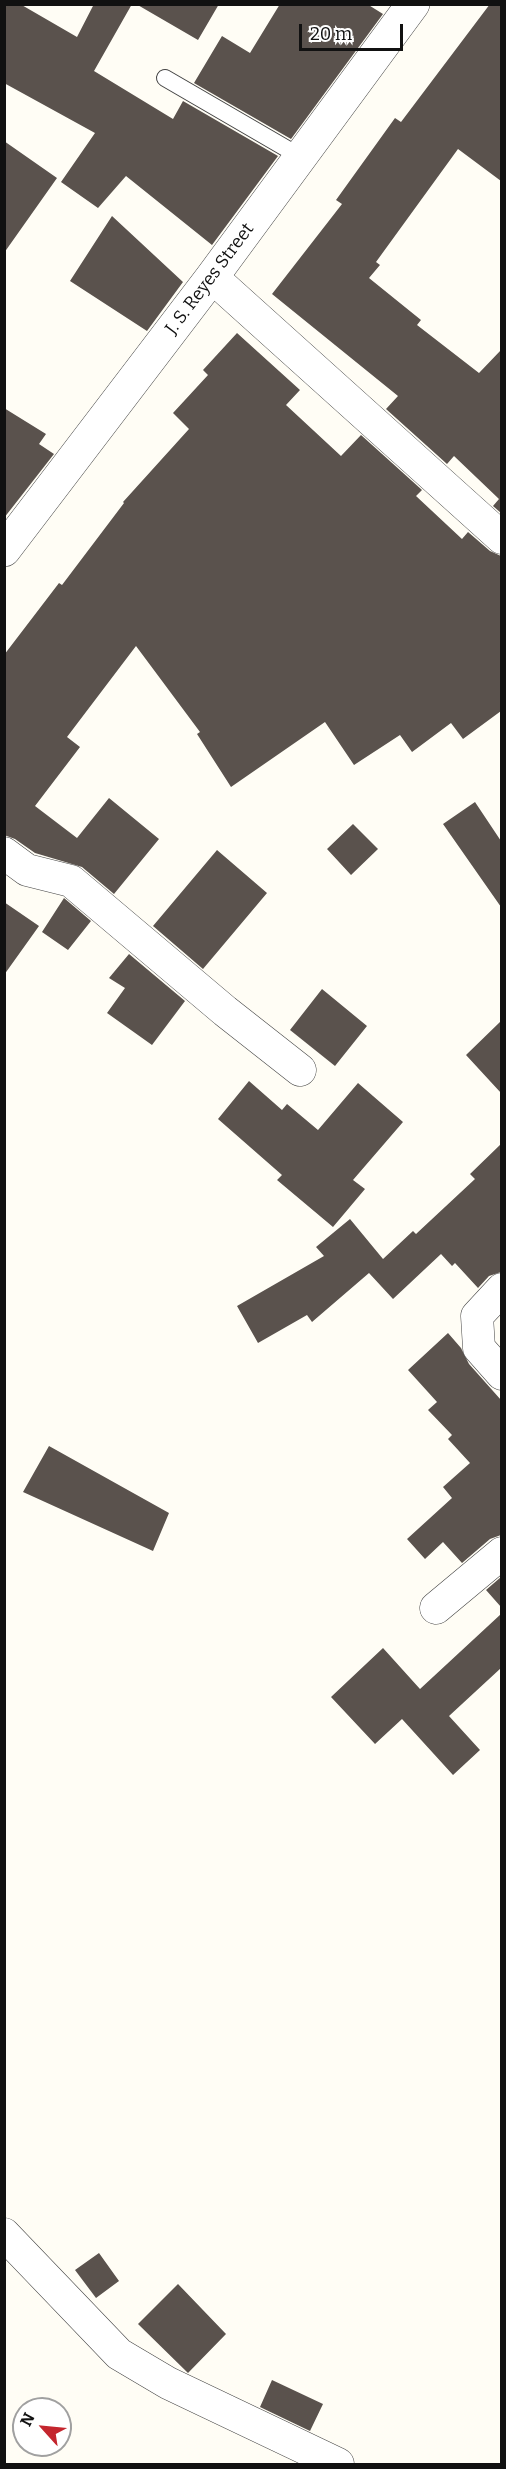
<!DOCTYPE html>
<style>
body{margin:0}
#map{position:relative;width:506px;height:2469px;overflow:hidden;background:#fffdf5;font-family:Bitter,serif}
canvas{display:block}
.frame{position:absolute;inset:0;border:6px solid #111;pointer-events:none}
.north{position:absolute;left:12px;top:2397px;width:60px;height:60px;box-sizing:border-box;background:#fff;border:2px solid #a0a0a0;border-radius:50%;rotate:297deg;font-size:16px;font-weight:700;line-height:24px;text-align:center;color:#111}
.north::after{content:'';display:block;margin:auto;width:21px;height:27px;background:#c4262e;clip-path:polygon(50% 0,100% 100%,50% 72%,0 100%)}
.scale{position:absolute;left:299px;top:24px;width:104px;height:27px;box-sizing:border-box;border:3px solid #111;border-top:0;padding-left:8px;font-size:18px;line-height:21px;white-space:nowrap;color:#111;-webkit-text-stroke:4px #fff;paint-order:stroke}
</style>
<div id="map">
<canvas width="506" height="2469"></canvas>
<div class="frame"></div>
<div class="north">N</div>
<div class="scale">20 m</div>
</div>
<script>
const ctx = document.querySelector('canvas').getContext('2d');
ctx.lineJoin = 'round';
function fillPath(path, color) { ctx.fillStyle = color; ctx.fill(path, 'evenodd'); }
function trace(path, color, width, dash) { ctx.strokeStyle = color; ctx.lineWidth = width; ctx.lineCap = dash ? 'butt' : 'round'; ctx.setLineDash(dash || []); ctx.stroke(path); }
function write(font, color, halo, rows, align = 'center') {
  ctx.font = font + ' Bitter,serif'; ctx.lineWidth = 6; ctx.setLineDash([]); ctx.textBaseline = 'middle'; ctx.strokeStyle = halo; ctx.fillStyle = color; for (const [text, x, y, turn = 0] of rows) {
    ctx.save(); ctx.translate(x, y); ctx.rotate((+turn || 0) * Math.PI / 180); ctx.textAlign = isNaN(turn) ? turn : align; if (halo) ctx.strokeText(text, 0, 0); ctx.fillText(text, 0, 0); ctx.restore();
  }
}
fillPath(new Path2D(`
 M 4,4 L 20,4 L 77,37 L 94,4 L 132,4 L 94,71 L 173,119 L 183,101 L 278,156 L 212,245 L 126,176 L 98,208 L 61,182 L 95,133 L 4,83 Z
 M 136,4 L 219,4 L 198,40 Z
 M 280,4 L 367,4 L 383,14 L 291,139 L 194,83 L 222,36 L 250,53 Z
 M 490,4 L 501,4 L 501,181 L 458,149 L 376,262 L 380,265 L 369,278 L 421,320 L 417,325 L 479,373 L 501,350 L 501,513 L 493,506 L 499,499 L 454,456 L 447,464 L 386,409 L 398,396 L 272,294 L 342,204 L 336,200 L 395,118 L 401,122 Z
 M 4,141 L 57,178 L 4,253 Z
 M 112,216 L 183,282 L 147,331 L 70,281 Z
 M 237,333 L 300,390 L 286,405 L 341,456 L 361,435 L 422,490 L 416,496 L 462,539 L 468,532 L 490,551 L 501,556 L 501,711 L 463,739 L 451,723 L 412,752 L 400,735 L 354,765 L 325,722 L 231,787 L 197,734 L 200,732 L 136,646 L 67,737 L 80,747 L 35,806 L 77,838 L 109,798 L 159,839 L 114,894 L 82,867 L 35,853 L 15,839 L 4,835 L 4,655 L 59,583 L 62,585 L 124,503 L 123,502 L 189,429 L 173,413 L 208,375 L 203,370 Z
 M 4,408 L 46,434 L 39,444 L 54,454 L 4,518 Z
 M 475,802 L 501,841 L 501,907 L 443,824 Z
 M 353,824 L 378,849 L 351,875 L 327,849 Z
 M 217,850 L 267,893 L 203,969 L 153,926 Z
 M 64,898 L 91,921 L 68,950 L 42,932 Z
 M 4,902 L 39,926 L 4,975 Z
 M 129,954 L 185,1001 L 152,1045 L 107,1013 L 125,988 L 109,978 Z
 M 322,989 L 367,1026 L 335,1066 L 290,1030 Z
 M 501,1021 L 501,1093 L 466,1055 Z
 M 249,1081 L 282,1110 L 287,1104 L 318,1130 L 358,1083 L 403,1122 L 353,1180 L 365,1189 L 333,1227 L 277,1180 L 282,1175 L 218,1119 Z
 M 501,1144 L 501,1272 L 489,1276 L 478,1288 L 455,1263 L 452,1266 L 441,1254 L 393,1299 L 369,1273 L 312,1322 L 307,1315 L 258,1343 L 237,1306 L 324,1256 L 316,1247 L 350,1219 L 383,1259 L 413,1231 L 416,1234 L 475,1179 L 470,1174 Z
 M 448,1333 L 461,1348 L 469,1364 L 501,1400 L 501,1535 L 490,1539 L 462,1563 L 443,1542 L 425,1559 L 407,1539 L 452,1498 L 443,1487 L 470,1463 L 448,1439 L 452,1435 L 428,1410 L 437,1402 L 408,1370 Z
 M 49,1446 L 169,1513 L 153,1551 L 23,1492 Z
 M 501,1577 L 501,1607 L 486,1590 Z
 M 501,1614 L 501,1668 L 449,1716 L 480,1750 L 453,1775 L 402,1719 L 375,1744 L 331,1697 L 383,1648 L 420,1689 Z
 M 99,2253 L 119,2281 L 96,2298 L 75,2270 Z
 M 178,2284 L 226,2334 L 188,2373 L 138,2324 Z
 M 272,2380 L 323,2404 L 310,2431 L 260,2407 Z`), '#5a524d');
const service = new Path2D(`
 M 165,78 L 301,157`);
const minor = new Path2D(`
 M 212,277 L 502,538
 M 4,853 L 27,870 L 71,881 L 225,1011 L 300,1070
 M 502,1289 L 477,1316 L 479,1348 L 502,1374
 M 436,1608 L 502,1553
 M 4,2234 L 119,2354 L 168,2383 L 338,2464`);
const tertiary = new Path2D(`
 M 4,550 L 212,277 L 413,4`);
trace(service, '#444', 18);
trace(minor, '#444', 33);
trace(tertiary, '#444', 34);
trace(service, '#fff', 16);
trace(minor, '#fff', 32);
trace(tertiary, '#fff', 33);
write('18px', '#111', '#fff', [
 ["J. S. Reyes Street",210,279,-53]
]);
</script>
